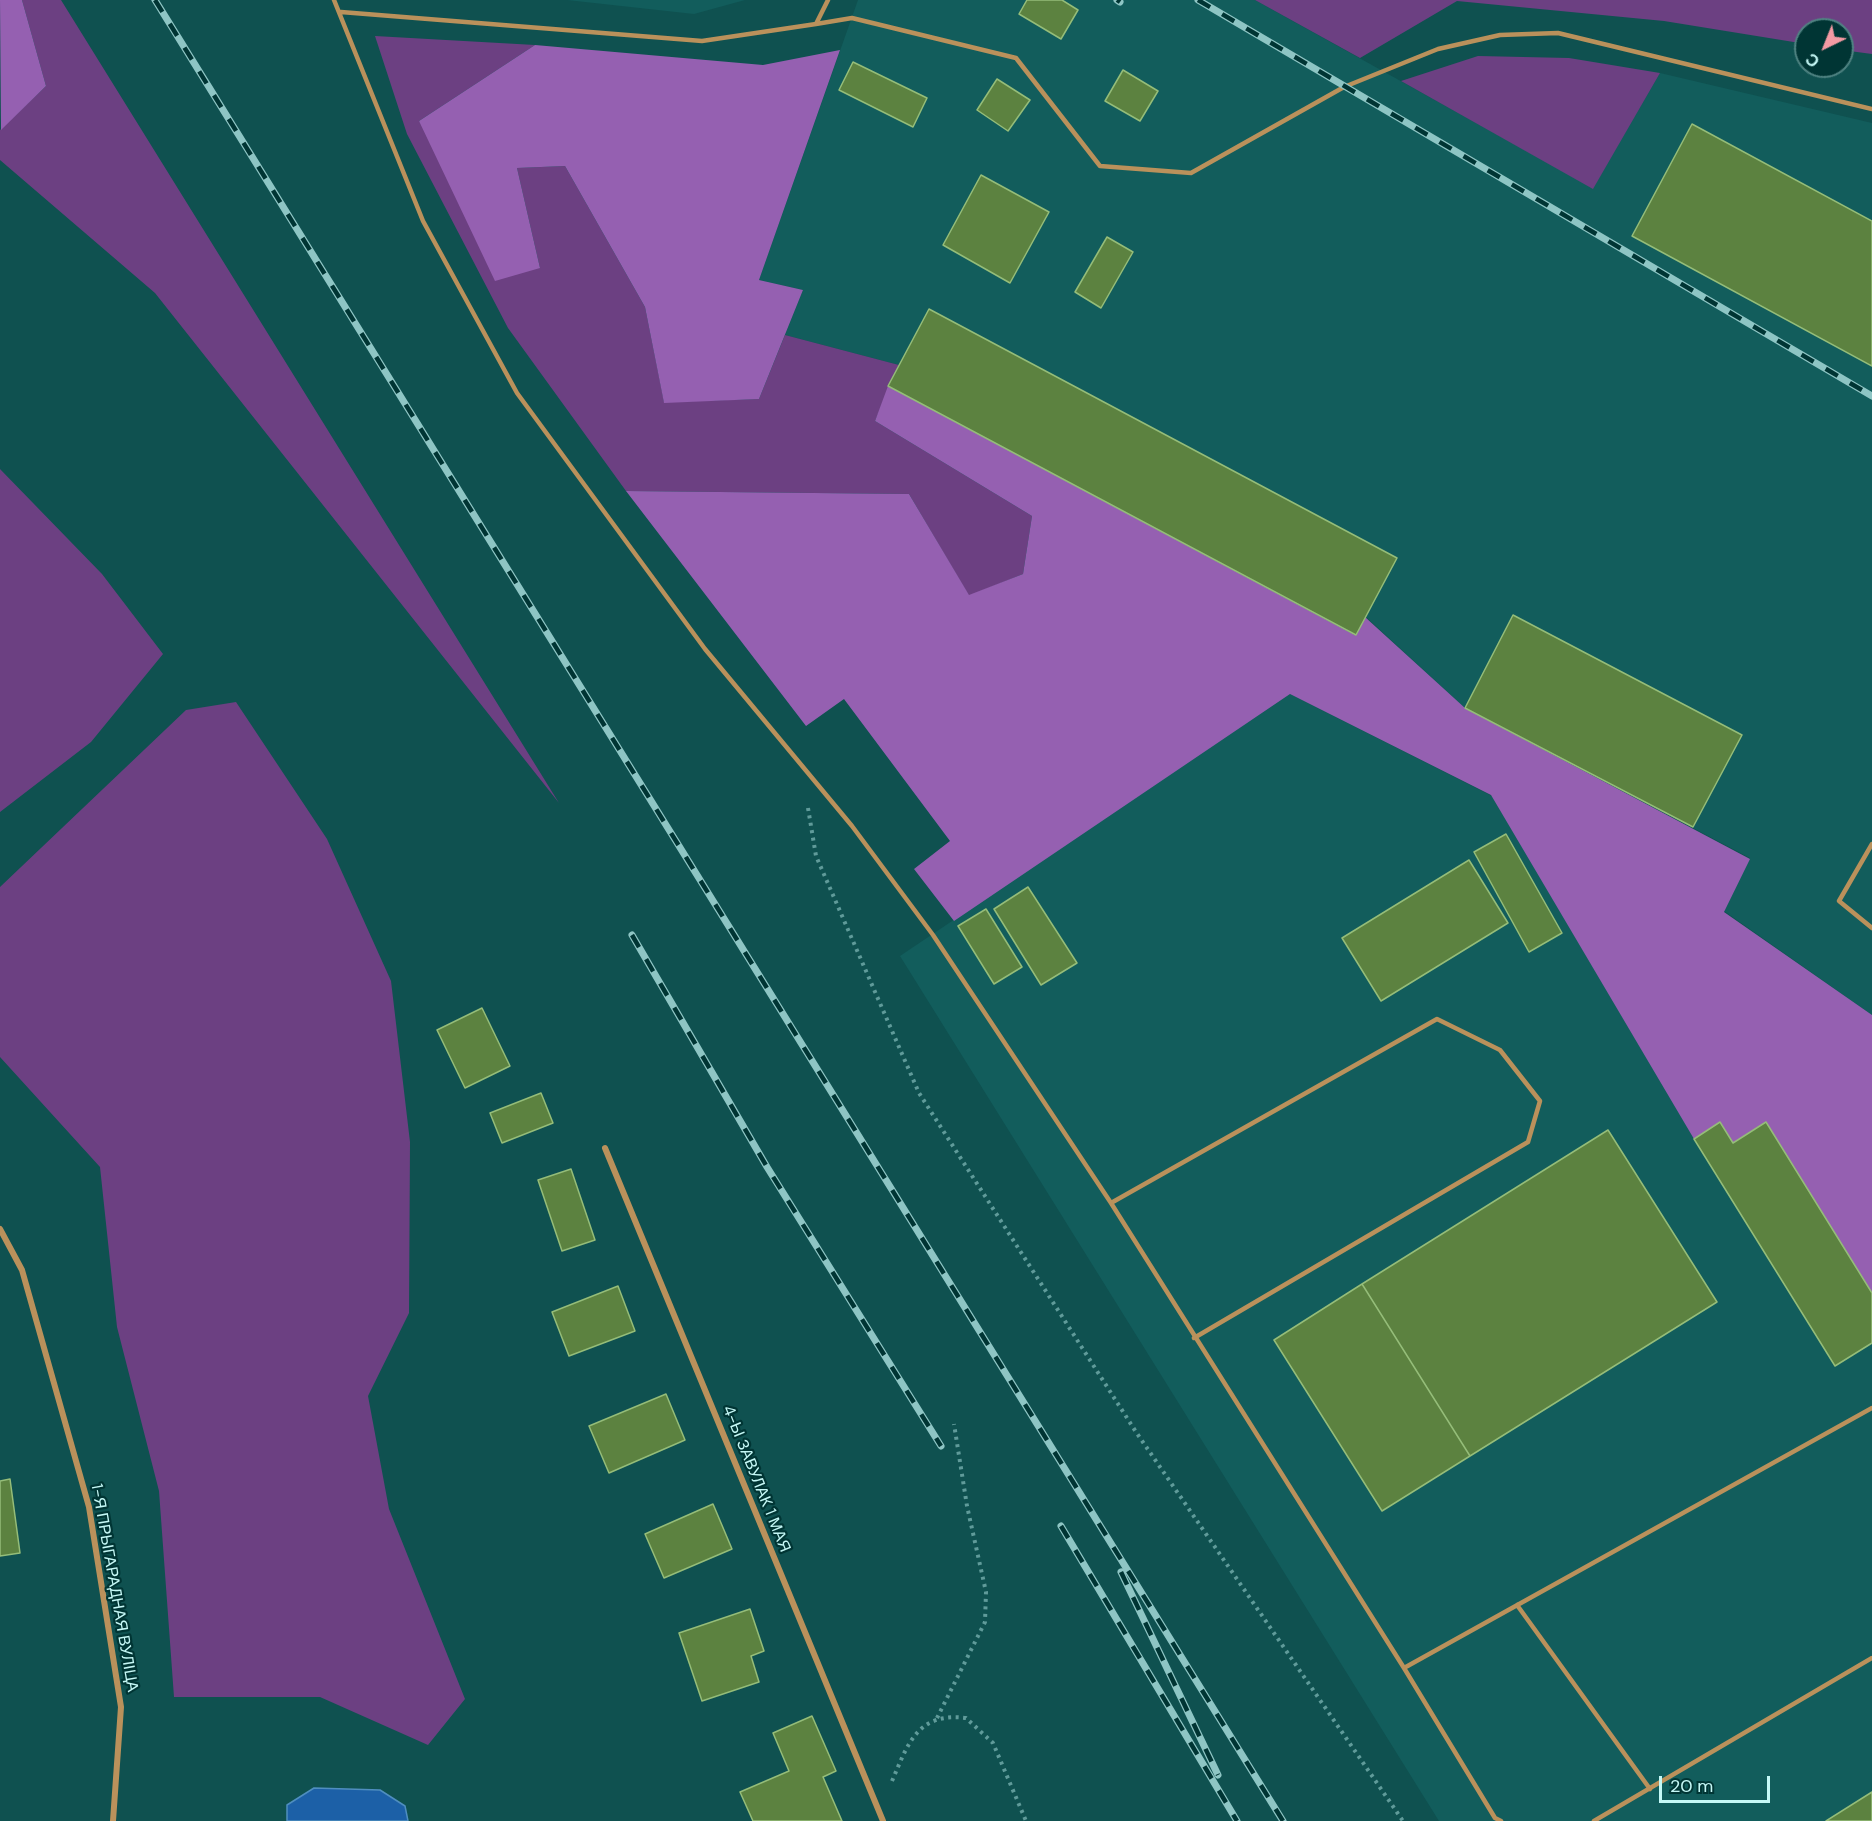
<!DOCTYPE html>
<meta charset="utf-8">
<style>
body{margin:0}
#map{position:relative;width:1872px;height:1821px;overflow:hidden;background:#0f5150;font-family:"DM Sans",sans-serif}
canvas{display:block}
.north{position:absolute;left:1794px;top:18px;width:60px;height:60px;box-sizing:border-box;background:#003534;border:2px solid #4f8382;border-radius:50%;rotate:223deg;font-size:16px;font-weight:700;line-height:24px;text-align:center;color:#c5f8f6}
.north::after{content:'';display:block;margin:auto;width:21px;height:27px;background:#f49aa3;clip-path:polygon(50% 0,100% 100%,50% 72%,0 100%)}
.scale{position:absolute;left:1659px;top:1776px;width:111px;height:27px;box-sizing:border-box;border:3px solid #c5f8f6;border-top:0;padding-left:8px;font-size:18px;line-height:21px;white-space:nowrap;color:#c5f8f6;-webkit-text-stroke:4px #003534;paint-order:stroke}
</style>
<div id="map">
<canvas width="1872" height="1821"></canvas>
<div class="north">С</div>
<div class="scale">20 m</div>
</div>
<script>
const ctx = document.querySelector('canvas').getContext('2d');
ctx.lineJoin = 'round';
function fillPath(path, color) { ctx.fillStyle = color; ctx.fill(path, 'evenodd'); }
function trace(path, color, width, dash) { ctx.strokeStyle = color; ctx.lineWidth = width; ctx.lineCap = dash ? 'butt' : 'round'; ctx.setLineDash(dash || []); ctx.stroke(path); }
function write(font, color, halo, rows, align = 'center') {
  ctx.font = font + ' "DM Sans",sans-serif'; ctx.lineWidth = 4.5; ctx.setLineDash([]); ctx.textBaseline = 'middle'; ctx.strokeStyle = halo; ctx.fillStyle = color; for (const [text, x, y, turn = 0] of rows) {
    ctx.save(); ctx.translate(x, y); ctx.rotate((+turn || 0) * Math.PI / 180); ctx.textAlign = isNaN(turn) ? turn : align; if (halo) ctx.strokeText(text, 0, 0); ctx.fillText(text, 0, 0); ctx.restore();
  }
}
fillPath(new Path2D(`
 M 567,0 L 745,0 L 694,14 Z
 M 858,0 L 1255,0 L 1593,188 L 1660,73 L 1872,123 L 1872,1015 L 1724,911 L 1750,858 L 1465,708 L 1366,617 L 1356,635 L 888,386 L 899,365 L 785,335 L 803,290 L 759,280 Z
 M 1290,694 L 1492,796 L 1694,1138 L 1720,1122 L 1766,1122 L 1872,1293 L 1872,1821 L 1439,1821 L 900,956 Z`), '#125d5c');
fillPath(new Path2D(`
 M 22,0 L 61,0 L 559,803 L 155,293 L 0,160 L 0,130 L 46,86 Z
 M 1255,0 L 1872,0 L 1872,54 L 1842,50 L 1842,30 L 1806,30 L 1806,44 L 1664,21 L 1457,1 L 1360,58 Z
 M 375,36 L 535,45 L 419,121 L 540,268 L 517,168 L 565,166 L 645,307 L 664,402 L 759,399 L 785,335 L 899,365 L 875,421 L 1032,516 L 1023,574 L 969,596 L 909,494 L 626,491 L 508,328 L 407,134 Z
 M 1478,56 L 1569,58 L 1660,73 L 1593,189 L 1401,81 Z
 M 0,469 L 102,574 L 163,654 L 91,742 L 0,812 Z
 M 236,702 L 327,839 L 391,981 L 410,1142 L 409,1313 L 368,1396 L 389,1509 L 465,1699 L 428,1745 L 320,1697 L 174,1697 L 159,1491 L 117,1327 L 100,1167 L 0,1057 L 0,887 L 186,710 Z`), '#6c4082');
fillPath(new Path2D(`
 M 0,0 L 22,0 L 46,86 L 1,130 Z
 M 535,45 L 763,65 L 840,50 L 759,280 L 803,290 L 759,399 L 664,403 L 645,307 L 565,166 L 517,168 L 540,268 L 495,281 L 419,121 Z
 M 888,386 L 1355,635 L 1365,617 L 1465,708 L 1750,859 L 1724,912 L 1872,1015 L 1872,1293 L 1766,1123 L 1733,1143 L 1720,1123 L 1694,1139 L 1491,795 L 1290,694 L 954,921 L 914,869 L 950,841 L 844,699 L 806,726 L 626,491 L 909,494 L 969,595 L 1023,574 L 1032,516 L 875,421 Z`), '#9560b1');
const water = new Path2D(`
 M 314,1788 L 380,1790 L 405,1806 L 408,1821 L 287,1821 L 287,1805 Z`);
fillPath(water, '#1c60a7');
trace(water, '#4f8ebf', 1.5);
const building = new Path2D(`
 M 1027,0 L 1062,0 L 1078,10 L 1061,39 L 1019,14 Z
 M 853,62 L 927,98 L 913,127 L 839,90 Z
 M 1123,70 L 1158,91 L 1140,121 L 1105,101 Z
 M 997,79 L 1030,100 L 1008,131 L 977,110 Z
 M 1692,124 L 1872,221 L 1872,366 L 1632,236 Z
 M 981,175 L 1049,212 L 1010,283 L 943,245 Z
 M 1107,237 L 1133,252 L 1101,308 L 1075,292 Z
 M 929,309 L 1397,558 L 1356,635 L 888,386 Z
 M 1513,615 L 1742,735 L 1693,827 L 1465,708 Z
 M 1506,834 L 1562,933 L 1529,952 L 1474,852 Z
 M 1469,860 L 1508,923 L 1381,1001 L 1342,938 Z
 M 1028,887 L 1077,963 L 1041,985 L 994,909 Z
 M 986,909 L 1022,967 L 994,984 L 958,926 Z
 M 482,1008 L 510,1066 L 465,1088 L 437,1030 Z
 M 541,1093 L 553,1123 L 502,1143 L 490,1113 Z
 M 1720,1122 L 1733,1143 L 1766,1122 L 1872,1293 L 1872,1343 L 1835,1366 L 1694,1139 Z
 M 1608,1130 L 1717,1302 L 1470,1456 L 1362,1284 Z
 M 571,1169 L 595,1240 L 562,1251 L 538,1180 Z
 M 1362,1284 L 1470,1456 L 1382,1511 L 1274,1340 Z
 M 618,1286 L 635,1331 L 569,1356 L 552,1312 Z
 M 666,1394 L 685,1440 L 609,1473 L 589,1426 Z
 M 10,1479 L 20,1553 L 0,1556 L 0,1481 Z
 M 713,1504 L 732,1549 L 664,1578 L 645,1534 Z
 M 750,1609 L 764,1651 L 751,1656 L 759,1682 L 702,1701 L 679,1633 Z
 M 812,1716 L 836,1771 L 823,1777 L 842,1821 L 753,1821 L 740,1792 L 789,1771 L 773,1733 Z
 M 1872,1792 L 1872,1821 L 1826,1821 Z`);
fillPath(building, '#5c8240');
trace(building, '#95bd79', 1.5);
trace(new Path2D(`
 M 808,808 L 816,856 L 919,1093 L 1136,1432 L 1403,1821
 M 937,1718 L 985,1622 L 986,1592 L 967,1506 L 954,1424
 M 892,1781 C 908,1744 917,1712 966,1718 L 993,1743 L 1026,1821`), '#609b9a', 4, [3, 4.5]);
trace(new Path2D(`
 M 334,0 L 423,221 L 517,393 L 705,649 L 852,826 L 933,935 L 1111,1203 L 1404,1668 L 1495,1818 L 1501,1821
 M 341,12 L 702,41 L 816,24 L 828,0
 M 816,24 L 852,18 L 1016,58 L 1100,166 L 1191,173 L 1344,87 L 1438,49 L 1500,35 L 1558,33 L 1872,109
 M 1872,844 L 1839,901 L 1872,928
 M 1111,1203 L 1437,1019 L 1500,1050 L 1540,1101 L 1528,1142 L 1194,1338
 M 1517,1605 L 1650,1789
 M 1404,1668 L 1872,1408
 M 1594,1821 L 1872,1658`), '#ba915b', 4.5);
trace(new Path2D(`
 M 605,1148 L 883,1821
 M 0,1229 L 22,1270 L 89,1507 L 121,1707 L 113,1821`), '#ba915b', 6);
const rail = new Path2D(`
 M 155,0 L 1283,1821
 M 1117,0 L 1120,2
 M 1198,0 L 1872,396
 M 632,935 L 767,1167 L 941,1446
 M 1061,1526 L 1237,1821
 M 1121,1572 L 1218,1775`);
trace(rail, '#8ec5c4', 7);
trace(rail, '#003534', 4.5, [14]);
write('16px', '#c5f8f6', '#003534', [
 ["4-Ы ЗАВУЛАК 1 МАЯ",756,1479,68],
 ["1-Я ПРЫГАРАДНАЯ ВУЛІЦА",114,1588,80]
]);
</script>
